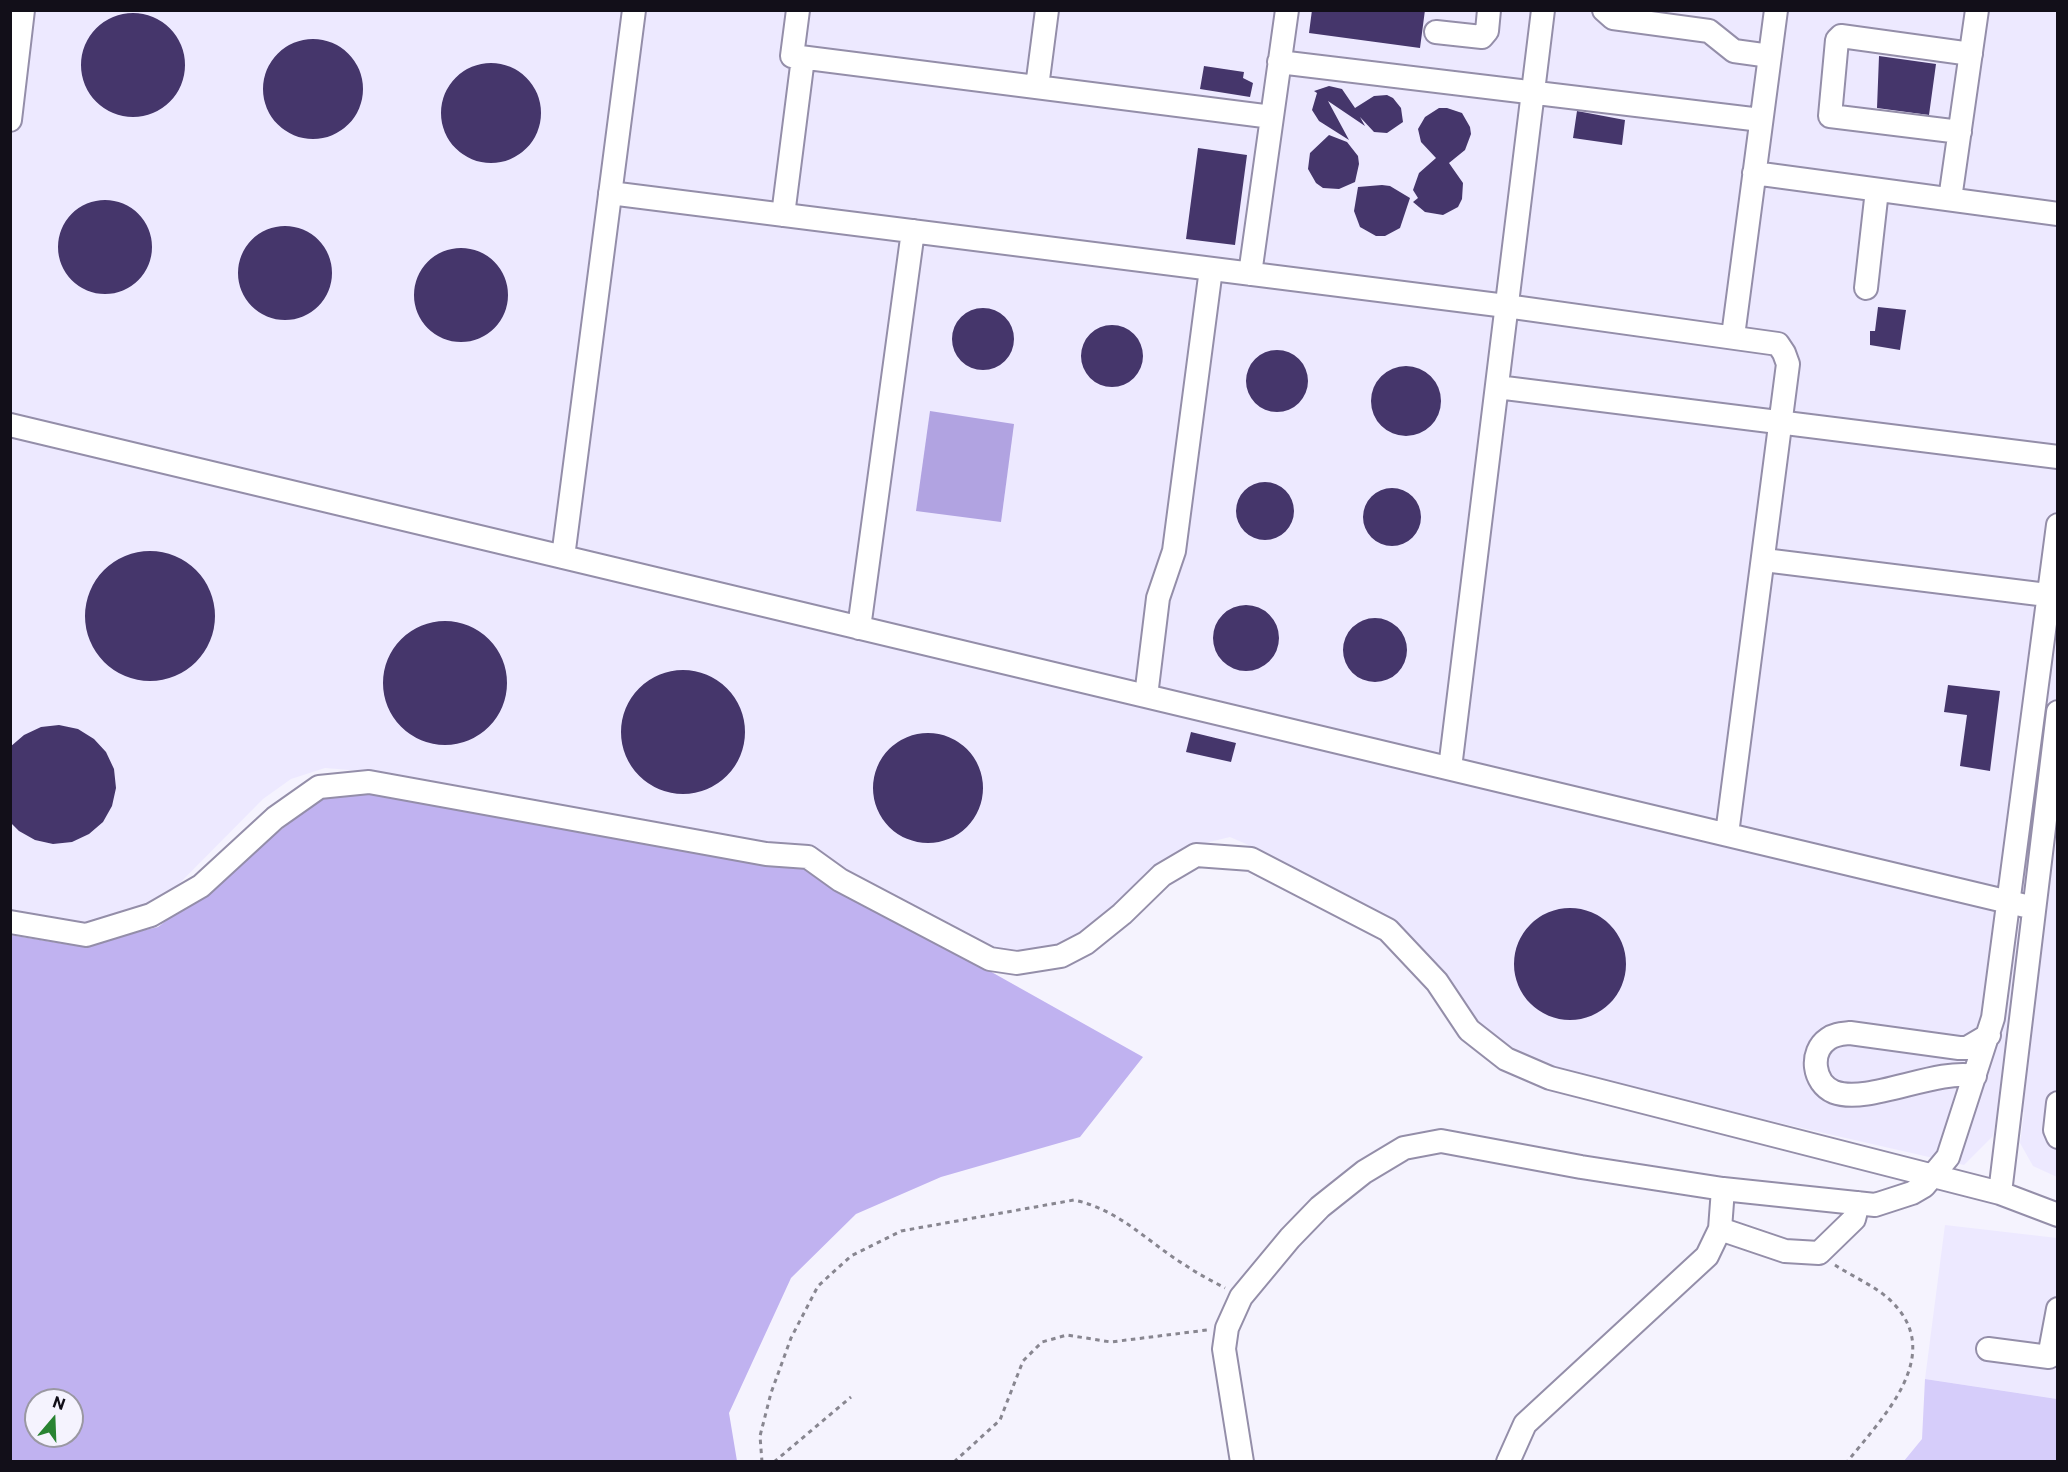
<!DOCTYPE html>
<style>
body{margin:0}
#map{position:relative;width:2068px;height:1472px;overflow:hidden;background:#f5f3fe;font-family:Commissioner,sans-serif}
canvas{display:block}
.frame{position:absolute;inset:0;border:12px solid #120f19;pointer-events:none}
.north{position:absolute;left:24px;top:1388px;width:60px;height:60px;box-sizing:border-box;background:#f5f3fe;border:2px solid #9a98a2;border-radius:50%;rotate:19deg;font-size:16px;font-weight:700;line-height:24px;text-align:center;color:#120f19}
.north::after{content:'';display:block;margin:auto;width:21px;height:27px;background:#298332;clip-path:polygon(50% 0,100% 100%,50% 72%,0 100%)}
</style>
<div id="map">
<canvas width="2068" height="1472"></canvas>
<div class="frame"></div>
<div class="north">N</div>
</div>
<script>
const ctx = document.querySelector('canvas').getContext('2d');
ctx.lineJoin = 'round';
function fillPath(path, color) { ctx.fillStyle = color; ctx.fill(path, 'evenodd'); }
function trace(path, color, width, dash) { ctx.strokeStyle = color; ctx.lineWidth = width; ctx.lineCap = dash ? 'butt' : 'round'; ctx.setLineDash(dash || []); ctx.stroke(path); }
fillPath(new Path2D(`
 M 10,11 L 2057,11 L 2057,1177 L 2033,1166 L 2020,1143 L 2024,1112 L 1998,1108 L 1993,1136 L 1964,1165 L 1583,1078 L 1517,1054 L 1493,1040 L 1456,1003 L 1401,930 L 1284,868 L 1262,851 L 1230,837 L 1189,847 L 1145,873 L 1101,922 L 1066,943 L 1031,953 L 996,948 L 966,936 L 800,848 L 386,773 L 325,768 L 291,779 L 263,799 L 163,900 L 107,921 L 79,925 L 11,917 Z
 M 1945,1225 L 2057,1238 L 2057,1399 L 1925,1379 Z`), '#ede9ff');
fillPath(new Path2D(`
 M 1925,1379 L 2057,1399 L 2057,1461 L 1904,1461 L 1922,1439 Z`), '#d6cdfa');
fillPath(new Path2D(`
 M 370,793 L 806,868 L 1143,1057 L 1080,1137 L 941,1177 L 856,1214 L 791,1278 L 729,1413 L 737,1461 L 11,1461 L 10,935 L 77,946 L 158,927 L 325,795 ZM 36,1400 L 72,1400 L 72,1436 L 36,1436 Z`), '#c0b2f0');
fillPath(new Path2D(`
 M 930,411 L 1014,424 L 1001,522 L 916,511 Z`), '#b1a3e1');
fillPath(new Path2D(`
 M 1312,10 L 1425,10 L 1420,48 L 1309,33 Z
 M81 65a52 52 0 1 1 104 0a52 52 0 1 1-104 0Z
 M263 89a50 50 0 1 1 100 0a50 50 0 1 1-100 0Z
 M 1879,56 L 1936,64 L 1929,115 L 1877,108 Z
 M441 113a50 50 0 1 1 100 0a50 50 0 1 1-100 0Z
 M 1204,66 L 1244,72 L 1243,78 L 1253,83 L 1250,97 L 1200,89 Z
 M 1329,86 L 1342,89 L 1355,108 L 1374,96 L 1387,95 L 1393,98 L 1401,108 L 1403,122 L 1387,133 L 1374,132 L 1360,117 L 1365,126 L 1328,101 L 1349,140 L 1319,121 L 1312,110 L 1317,93 L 1314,91 Z
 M 1439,108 L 1447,108 L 1462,113 L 1470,127 L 1471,134 L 1465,150 L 1449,163 L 1463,183 L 1462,199 L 1458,207 L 1443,215 L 1425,212 L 1413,202 L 1418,198 L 1413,190 L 1419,173 L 1436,158 L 1421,142 L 1418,129 L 1425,117 Z
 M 1577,111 L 1625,120 L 1622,145 L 1573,138 Z
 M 1329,135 L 1347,142 L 1358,156 L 1359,164 L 1355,182 L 1339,189 L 1323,188 L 1316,183 L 1308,169 L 1310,153 Z
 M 1198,148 L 1247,155 L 1235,245 L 1186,239 Z
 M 1382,185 L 1390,186 L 1410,198 L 1400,228 L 1385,236 L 1376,236 L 1360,227 L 1354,211 L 1358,187 Z
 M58 247a47 47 0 1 1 94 0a47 47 0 1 1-94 0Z
 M238 273a47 47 0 1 1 94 0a47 47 0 1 1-94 0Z
 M414 295a47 47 0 1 1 94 0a47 47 0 1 1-94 0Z
 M 1878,307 L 1906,310 L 1900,350 L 1870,345 L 1870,331 L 1875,331 Z
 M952 339a31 31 0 1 1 62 0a31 31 0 1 1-62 0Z
 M1081 356a31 31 0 1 1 62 0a31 31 0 1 1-62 0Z
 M1246 381a31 31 0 1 1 62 0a31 31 0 1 1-62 0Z
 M1371 401a35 35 0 1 1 70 0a35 35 0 1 1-70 0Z
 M1236 511a29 29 0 1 1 58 0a29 29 0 1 1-58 0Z
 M1363 517a29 29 0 1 1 58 0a29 29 0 1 1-58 0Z
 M85 616a65 65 0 1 1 130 0a65 65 0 1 1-130 0Z
 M1213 638a33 33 0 1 1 66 0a33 33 0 1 1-66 0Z
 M1343 650a32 32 0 1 1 64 0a32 32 0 1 1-64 0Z
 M383 683a62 62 0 1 1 124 0a62 62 0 1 1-124 0Z
 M621 732a62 62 0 1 1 124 0a62 62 0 1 1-124 0Z
 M 1948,685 L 2000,691 L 1990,771 L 1960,766 L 1967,715 L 1944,712 Z
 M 59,725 L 78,729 L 94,739 L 106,752 L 114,769 L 116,788 L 112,806 L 103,822 L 89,834 L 72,842 L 53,844 L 35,840 L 19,831 L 10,822 L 10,747 L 24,735 L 41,727 Z
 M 1191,732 L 1236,743 L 1231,762 L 1186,752 Z
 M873 788a55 55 0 1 1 110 0a55 55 0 1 1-110 0Z
 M1514 964a56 56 0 1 1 112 0a56 56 0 1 1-112 0Z`), '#45366b');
const minor = new Path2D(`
 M 798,10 L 792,56 L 1272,117
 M 1604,10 L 1613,18 L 1709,31 L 1734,51 L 1770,56
 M 1436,32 L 1482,37 L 1487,31 L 1489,10
 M 1279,62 L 1761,120
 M 1037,87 L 1047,10
 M 10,120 L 23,10
 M 1960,132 L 1830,116 L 1837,40 L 1841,36 L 1971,54
 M 1754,173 L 2058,214
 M 610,193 L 1506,306 L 1778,344 L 1784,353 L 1788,364 L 1727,834
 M 1950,199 L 1977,10
 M 783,215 L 803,58
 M 1250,274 L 1287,10
 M 1866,288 L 1877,190
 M 1733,336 L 1776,10
 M 1497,387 L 2058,457
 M 10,425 L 2034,908
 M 563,557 L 634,10
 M 1764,560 L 2047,595
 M 859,628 L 913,231
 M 1146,696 L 1158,598 L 1174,551 L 1211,269
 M 1450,768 L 1543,10
 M 10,922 L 86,935 L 151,915 L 201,886 L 275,818 L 319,787 L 369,782 L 766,854 L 808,857 L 840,880 L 990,959 L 1017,963 L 1061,956 L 1086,943 L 1122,914 L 1162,875 L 1196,855 L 1251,859 L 1388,930 L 1437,982 L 1469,1030 L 1506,1059 L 1550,1078 L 2000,1193 L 2058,1215
 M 1975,1076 C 1936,1068 1868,1105 1834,1092 C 1813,1083 1809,1052 1828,1039 C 1835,1034 1842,1034 1850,1033 L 1959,1048 L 1967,1048 L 1989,1035
 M 2058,1103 L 2055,1130 L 2058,1137
 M 2000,1193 L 2058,712
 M 1720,1229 L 1785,1251 L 1819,1253 L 1854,1219 L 1858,1203
 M 1988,1349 L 2049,1357 L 2058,1309
 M 1242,1462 L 1224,1349 L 1227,1328 L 1241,1297 L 1290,1238 L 1320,1207 L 1364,1172 L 1404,1148 L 1441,1141 L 1581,1167 L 1723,1189 L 1875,1205 L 1912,1193 L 1924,1186 L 1948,1157 L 1993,1018 L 2058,525
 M 1508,1462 L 1525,1424 L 1707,1256 L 1720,1229 L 1723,1189`);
trace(minor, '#948ea9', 26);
trace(new Path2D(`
 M 1835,1265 C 1853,1277 1878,1287 1893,1303 C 1945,1356 1882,1418 1847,1462
 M 762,1462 L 760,1436 L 771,1393 L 791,1338 L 818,1286 L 851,1256 L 901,1231 L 1074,1200 C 1120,1210 1146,1241 1185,1265 C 1198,1274 1212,1281 1225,1288
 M 774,1462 L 851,1397
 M 954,1462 L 1000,1420 L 1023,1361 L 1042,1342 L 1067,1335 L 1111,1342 L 1207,1330`), '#888690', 3, [4.5, 4.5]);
trace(minor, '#fff', 22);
</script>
